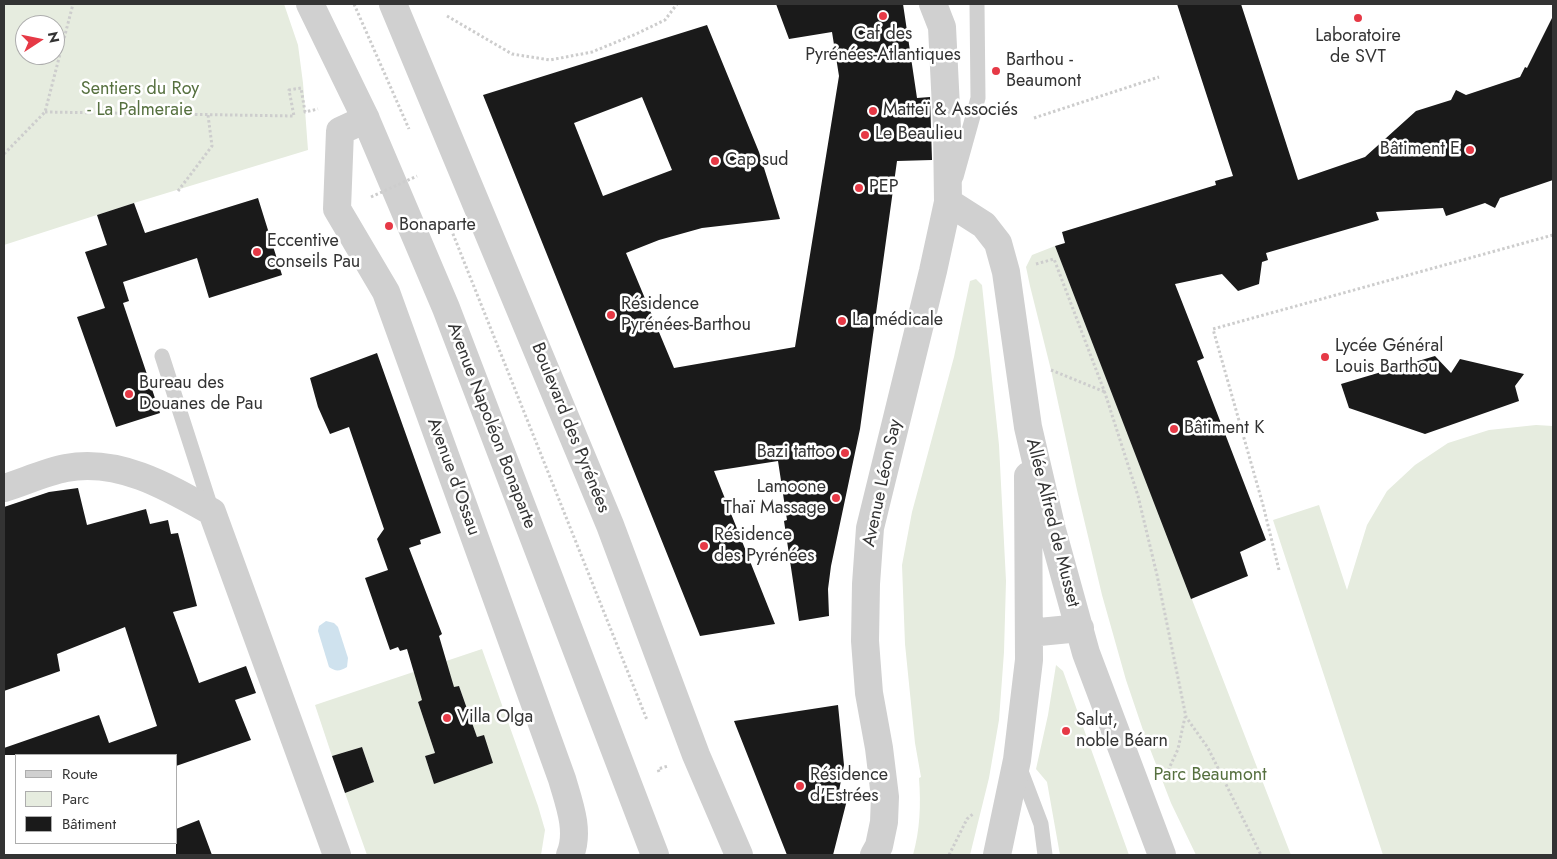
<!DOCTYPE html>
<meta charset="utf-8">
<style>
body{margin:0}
#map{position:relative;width:1557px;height:859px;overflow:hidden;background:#fff;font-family:Jost,sans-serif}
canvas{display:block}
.frame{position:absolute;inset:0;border:5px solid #333;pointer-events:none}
.legend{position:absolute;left:15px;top:754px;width:162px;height:90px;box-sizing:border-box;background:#fff;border:1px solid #adadad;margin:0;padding:6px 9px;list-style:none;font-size:15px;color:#333}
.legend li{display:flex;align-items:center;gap:10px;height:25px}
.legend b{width:25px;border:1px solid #adadad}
.north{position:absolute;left:15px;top:15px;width:50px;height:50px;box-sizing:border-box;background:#fff;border:1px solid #adadad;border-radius:50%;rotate:79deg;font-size:14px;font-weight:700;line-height:20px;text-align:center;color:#333}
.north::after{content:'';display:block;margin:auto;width:18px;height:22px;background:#e63946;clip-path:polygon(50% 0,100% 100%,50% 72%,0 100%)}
</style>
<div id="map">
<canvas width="1557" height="859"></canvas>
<div class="frame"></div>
<ul class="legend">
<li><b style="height:6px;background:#d0d0d0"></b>Route</li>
<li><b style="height:14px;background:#e6ecdf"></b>Parc</li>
<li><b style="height:14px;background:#1a1a1a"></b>Bâtiment</li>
</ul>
<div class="north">N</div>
</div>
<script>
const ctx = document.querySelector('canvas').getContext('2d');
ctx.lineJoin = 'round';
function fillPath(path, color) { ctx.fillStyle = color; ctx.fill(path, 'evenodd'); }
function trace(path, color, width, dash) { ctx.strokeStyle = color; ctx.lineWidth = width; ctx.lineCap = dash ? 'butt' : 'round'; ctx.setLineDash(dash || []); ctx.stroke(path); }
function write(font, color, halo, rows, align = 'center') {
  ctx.font = font + ' Jost,sans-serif'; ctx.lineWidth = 5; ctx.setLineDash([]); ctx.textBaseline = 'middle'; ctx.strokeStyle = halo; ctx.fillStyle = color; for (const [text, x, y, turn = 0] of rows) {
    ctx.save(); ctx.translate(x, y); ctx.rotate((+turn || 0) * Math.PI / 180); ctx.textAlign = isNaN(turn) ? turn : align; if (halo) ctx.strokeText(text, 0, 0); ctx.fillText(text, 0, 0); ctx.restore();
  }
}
fillPath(new Path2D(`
 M 4,4 L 284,4 L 298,45 L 303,83 L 308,150 L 134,203 L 4,245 ZM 25,25 L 55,25 L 55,55 L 25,55 Z
 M 1055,246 L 1291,855 L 1196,855 L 1171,803 L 1145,736 L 1126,680 L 1102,595 L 1077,490 L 1051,370 L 1030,286 L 1026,267 L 1032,255 Z
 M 976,279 L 982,285 L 999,445 L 1006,581 L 1004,652 L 999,720 L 989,778 L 970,855 L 913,855 C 920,830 921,805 919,778 L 921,777 L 915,743 L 905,644 L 902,565 L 912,512 L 954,357 L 970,281 Z
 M 1536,425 L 1553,426 L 1553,855 L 1383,855 L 1273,520 L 1319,505 L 1347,590 L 1367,525 L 1387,491 L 1415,465 L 1448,443 L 1489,430 Z
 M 482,649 L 538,806 L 545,830 L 541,855 L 367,855 L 345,793 L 374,782 L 362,747 L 332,756 L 315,705 ZM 459,686 L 477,737 L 484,735 L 434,784 L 425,756 L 435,753 L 418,702 Z
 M 1056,665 L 1063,671 L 1129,855 L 1060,855 L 1047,782 L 1036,769 L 1048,715 Z`), '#e6ecdf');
fillPath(new Path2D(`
 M 326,621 L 334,623 L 338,627 L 348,658 L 347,667 C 340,671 336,672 329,667 L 318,631 L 319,626 Z`), '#cfe2ee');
fillPath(new Path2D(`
 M 776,4 L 903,4 L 917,98 L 930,97 L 932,160 L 897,161 L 860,429 L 831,566 L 828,589 L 829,616 L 799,621 L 784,521 L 787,520 L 778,461 L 714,471 L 775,624 L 700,636 L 483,95 L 707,25 L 759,152 L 780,219 L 702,228 L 659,240 L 626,253 L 674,368 L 795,347 L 839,76 L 832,32 L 789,39 ZM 642,97 L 672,170 L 603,196 L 574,123 Z
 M 1177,4 L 1241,4 L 1298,180 L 1365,157 L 1416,111 L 1451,100 L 1456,90 L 1466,95 L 1520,77 L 1525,67 L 1527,68 L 1553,16 L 1553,180 L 1500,198 L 1495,208 L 1485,203 L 1446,216 L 1443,208 L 1376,212 L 1379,220 L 1266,253 L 1268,260 L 1262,262 L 1259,284 L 1238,291 L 1222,274 L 1175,284 L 1204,358 L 1197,361 L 1266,540 L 1240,552 L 1248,576 L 1191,599 L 1055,246 L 1065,243 L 1062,232 L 1216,185 L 1215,181 L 1233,176 Z
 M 258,198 L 282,275 L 209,298 L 197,258 L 123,282 L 129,301 L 123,303 L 160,413 L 116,427 L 77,317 L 105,308 L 85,252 L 107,245 L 97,215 L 134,203 L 145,233 Z
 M 377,353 L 441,533 L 420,540 L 421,544 L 409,548 L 442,634 L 439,636 L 454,687 L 459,686 L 477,737 L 484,735 L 493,763 L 434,784 L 425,756 L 435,753 L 418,702 L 422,700 L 407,649 L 400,651 L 398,647 L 390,650 L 365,578 L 388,570 L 377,539 L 384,529 L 349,427 L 330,434 L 318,407 L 310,378 Z
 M 1435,356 L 1451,373 L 1460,359 L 1524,374 L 1515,386 L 1519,401 L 1425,434 L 1349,408 L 1341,384 Z
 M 78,488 L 87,525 L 146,509 L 150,524 L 168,520 L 171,534 L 178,533 L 197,606 L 173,612 L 199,683 L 246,666 L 256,693 L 235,700 L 251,740 L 176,766 L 176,755 L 4,755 L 4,748 L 99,715 L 109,743 L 157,726 L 125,627 L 57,654 L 60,671 L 4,691 L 4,507 L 49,492 Z
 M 838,705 L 844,765 L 838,796 L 847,800 L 833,855 L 787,855 L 734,721 Z
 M 362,747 L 374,782 L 345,793 L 332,756 Z
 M 199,820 L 212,855 L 176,855 L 176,829 Z`), '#1a1a1a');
trace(new Path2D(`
 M 354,4 L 409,129
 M 447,16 L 512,54 L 550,60 L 592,52 L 636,34 L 665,20 L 677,4
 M 45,112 L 294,116 L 289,90 L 301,88 L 305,112 L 318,109
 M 1034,118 L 1159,77
 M 4,154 L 45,112 L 73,4
 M 178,191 L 212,146 L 208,115
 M 451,229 L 647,720
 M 1036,264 L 1054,259 L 1105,393 L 1138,496 L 1157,575 L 1186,717 L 1208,748 L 1261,855
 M 1051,370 L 1105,392
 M 1279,570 L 1263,505 L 1213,329 L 1553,235
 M 659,772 L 658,769 L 668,766
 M 1166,775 L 1178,749 L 1185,717
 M 949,855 L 967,819 L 974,813`), '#cdcdcd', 3, [2.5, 2.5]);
trace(new Path2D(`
 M 956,177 L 978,98 L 977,4
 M 162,356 L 212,511
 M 1019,766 L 1041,824 L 1045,855`), '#d0d0d0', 15);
trace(new Path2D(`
 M 310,4 L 364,115 L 446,308 L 655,855
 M 393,4 L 610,525 L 696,755 L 739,855
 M 366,119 L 340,131 L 337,209 L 386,292 L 562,779 C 569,803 580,831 570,855
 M 948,202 L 984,225 L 998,243 L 1006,272 L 1028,427 L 1052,530 L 1086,653 L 1162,855
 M 4,488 C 24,482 45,472 66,468 C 119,458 168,487 212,512 L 337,855
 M 1029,633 L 1080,628
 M 874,855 L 879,846 L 884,822 L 885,797 L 879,748 L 869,693 L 865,641 L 866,584 L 870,528 L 933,271 L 948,202 L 947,128 L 942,27 L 933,4
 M 997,855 L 1017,760 L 1029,660 L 1028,476`), '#d0d0d0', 28);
trace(new Path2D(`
 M 371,197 L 417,176`), '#cdcdcd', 3, [2.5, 2.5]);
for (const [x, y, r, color] of [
 [883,16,5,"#e63946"],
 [1358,18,5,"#e63946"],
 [996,71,5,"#e63946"],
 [873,111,5,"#e63946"],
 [865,135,5,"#e63946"],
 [1470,150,5,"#e63946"],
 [715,161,5,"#e63946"],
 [859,188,5,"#e63946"],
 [389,226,5,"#e63946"],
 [257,252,5,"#e63946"],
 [611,315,5,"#e63946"],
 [842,321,5,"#e63946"],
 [1325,357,5,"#e63946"],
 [129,394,5,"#e63946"],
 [1174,429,5,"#e63946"],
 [845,453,5,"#e63946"],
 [836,498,5,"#e63946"],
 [704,546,5,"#e63946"],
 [447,718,5,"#e63946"],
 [1066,731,5,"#e63946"],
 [800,786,5,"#e63946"]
]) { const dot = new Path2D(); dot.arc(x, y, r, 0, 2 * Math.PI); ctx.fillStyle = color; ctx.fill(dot); trace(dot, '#fff', 2); }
write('18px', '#333', '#fff', [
 ["Caf des",883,35,"center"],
 ["Pyrénées-Atlantiques",883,56,"center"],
 ["Laboratoire",1358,37,"center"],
 ["de SVT",1358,58,"center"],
 ["Barthou -",1006,61],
 ["Beaumont",1006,82],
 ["Matteï & Associés",883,111],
 ["Le Beaulieu",875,135],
 ["Bâtiment E",1460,150,"right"],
 ["Cap sud",725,161],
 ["PEP",869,188],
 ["Bonaparte",399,226],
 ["Eccentive",267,242],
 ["conseils Pau",267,263],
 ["Résidence",621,305],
 ["Pyrénées-Barthou",621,326],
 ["La médicale",852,321],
 ["Lycée Général",1335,347],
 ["Louis Barthou",1335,368],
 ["Bureau des",139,384],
 ["Douanes de Pau",139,405],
 ["Bâtiment K",1184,429],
 ["Bazi tattoo",835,453,"right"],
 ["Lamoone",826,488,"right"],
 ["Thaï Massage",826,509,"right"],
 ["Résidence",714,536],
 ["des Pyrénées",714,557],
 ["Villa Olga",457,718],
 ["Salut,",1076,721],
 ["noble Béarn",1076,742],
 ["Résidence",810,776],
 ["d'Estrées",810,797]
], 'left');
write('18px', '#56703f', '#fff', [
 ["Sentiers du Roy",140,90],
 ["- La Palmeraie",140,111],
 ["Parc Beaumont",1210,776]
]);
write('18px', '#333', '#fff', [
 ["Avenue Napoléon Bonaparte",491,426,69],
 ["Boulevard des Pyrénées",570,428,68],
 ["Avenue d'Ossau",453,477,70],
 ["Avenue Léon Say",883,483,-78],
 ["Allée Alfred de Musset",1052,523,76]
]);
</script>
